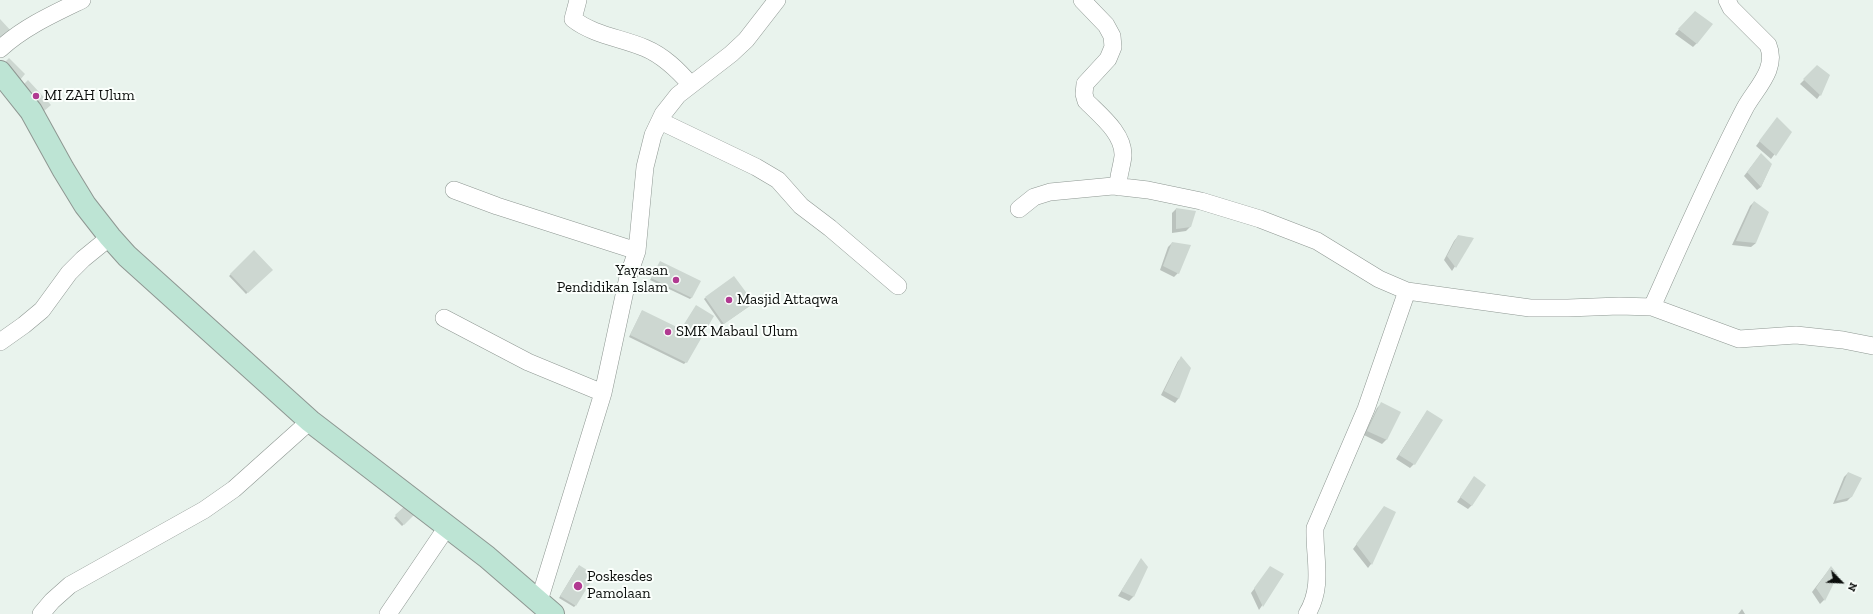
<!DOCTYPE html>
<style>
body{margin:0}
#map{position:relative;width:1873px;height:614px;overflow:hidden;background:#e9f3ed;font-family:"Zilla Slab",serif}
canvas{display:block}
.north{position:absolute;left:1821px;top:562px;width:40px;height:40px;-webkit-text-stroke:3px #fbfffc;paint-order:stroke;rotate:114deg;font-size:11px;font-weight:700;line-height:16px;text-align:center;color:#0b0e0c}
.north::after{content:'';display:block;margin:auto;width:14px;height:18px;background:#0b0e0c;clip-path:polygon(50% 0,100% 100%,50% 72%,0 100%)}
</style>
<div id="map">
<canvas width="1873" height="614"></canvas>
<div class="north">N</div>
</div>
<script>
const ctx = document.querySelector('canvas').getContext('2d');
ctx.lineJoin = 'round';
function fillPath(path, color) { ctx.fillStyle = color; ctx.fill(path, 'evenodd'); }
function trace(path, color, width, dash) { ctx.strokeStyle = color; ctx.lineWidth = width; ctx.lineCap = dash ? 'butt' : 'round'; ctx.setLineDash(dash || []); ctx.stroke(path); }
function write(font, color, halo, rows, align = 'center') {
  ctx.font = font + ' "Zilla Slab",serif'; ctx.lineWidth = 4; ctx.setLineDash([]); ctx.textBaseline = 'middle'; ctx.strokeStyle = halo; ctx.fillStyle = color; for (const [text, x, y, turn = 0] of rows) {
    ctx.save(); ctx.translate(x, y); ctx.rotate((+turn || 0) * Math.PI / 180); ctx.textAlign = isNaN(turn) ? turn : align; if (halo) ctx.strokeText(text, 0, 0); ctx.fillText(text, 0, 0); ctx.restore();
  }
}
fillPath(new Path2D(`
 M 1691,16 L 1697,43 L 1693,47 L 1675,34 Z
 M 1817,67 L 1820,95 L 1817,99 L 1800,84 Z
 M 1777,118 L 1791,132 L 1771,159 L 1756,146 Z
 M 1761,154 L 1771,165 L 1761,187 L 1757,190 L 1744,176 Z
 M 1754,202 L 1756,243 L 1751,247 L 1732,245 L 1750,206 Z
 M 1176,209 L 1195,212 L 1190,227 L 1186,231 L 1172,233 L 1172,213 Z
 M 1458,236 L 1473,238 L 1452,271 L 1444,260 L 1454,241 Z
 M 1172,243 L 1178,273 L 1174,277 L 1160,270 L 1168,247 Z
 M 254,252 L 271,270 L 246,294 L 229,276 Z
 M 660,263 L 692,297 L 690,299 L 650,280 Z
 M 705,298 L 751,305 L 722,325 L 704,299 Z
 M 696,306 L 686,362 L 684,364 L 629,337 L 642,311 L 681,330 Z
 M 1181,358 L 1190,368 L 1178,399 L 1175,403 L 1161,395 L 1178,361 Z
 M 1381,404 L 1399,412 L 1386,440 L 1382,444 L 1364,435 L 1377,408 Z
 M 1427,411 L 1414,464 L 1410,468 L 1396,459 Z
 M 1848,473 L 1851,497 L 1847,501 L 1833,504 L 1844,477 Z
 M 1474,478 L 1472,505 L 1468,509 L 1457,502 Z
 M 406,506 L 414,514 L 402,526 L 394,518 Z
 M 1381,512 L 1371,564 L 1368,568 L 1353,549 Z
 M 1141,560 L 1133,597 L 1129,601 L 1118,596 Z
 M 1831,567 L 1837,575 L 1824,600 L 1820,604 L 1812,592 Z
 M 577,568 L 575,606 L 574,607 L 559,598 Z
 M 1267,572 L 1283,575 L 1259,610 L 1251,593 Z
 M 1742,609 L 1745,614 L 1738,614 L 1739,613 Z`), '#0003');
fillPath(new Path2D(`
 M 1695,11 L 1713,24 L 1697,44 L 1678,29 Z
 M 0,19 L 12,32 L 0,44 Z
 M 9,58 L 25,74 L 20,80 L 4,63 Z
 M 1817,65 L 1830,75 L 1821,96 L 1803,79 Z
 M 28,80 L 51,105 L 44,111 L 21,87 Z
 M 1777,117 L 1792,132 L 1776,156 L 1759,141 Z
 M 1761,153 L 1772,164 L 1761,187 L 1747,172 Z
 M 1754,201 L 1769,212 L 1756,243 L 1736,241 Z
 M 1176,208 L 1196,211 L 1191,227 L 1176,229 Z
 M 1458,235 L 1474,238 L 1456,268 L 1447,256 Z
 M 1172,242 L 1191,245 L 1179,274 L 1163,266 Z
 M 254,250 L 273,270 L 248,293 L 230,274 Z
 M 660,261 L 701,281 L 692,298 L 651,278 Z
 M 734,276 L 754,303 L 724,324 L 705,297 Z
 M 696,305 L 714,316 L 687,363 L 630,335 L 642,310 L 681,329 Z
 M 1181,356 L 1191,368 L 1179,399 L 1164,391 Z
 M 1381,402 L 1401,412 L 1387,440 L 1367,431 Z
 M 1427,410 L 1443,420 L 1415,465 L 1399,455 Z
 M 1848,472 L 1862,478 L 1852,497 L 1836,501 Z
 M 1474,476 L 1486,485 L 1472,506 L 1460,497 Z
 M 406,505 L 415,514 L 404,525 L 395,515 Z
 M 1384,506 L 1396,512 L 1372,565 L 1356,544 Z
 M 1141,558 L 1148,567 L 1134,597 L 1121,591 Z
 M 579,565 L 595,575 L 576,606 L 560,596 Z
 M 1270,566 L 1284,574 L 1263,607 L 1254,588 Z
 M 1831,566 L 1838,575 L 1825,601 L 1816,588 Z`), '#cdd7d1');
const street = new Path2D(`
 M 578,0 L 573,19 C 593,35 622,38 645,48 C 664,56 678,70 691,85
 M 1082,0 L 1106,25 L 1112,36 L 1113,47 L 1108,59 L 1085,84 L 1084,94 L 1086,101 C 1101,116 1124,134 1123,156 C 1122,166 1118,176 1118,187
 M 0,49 C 24,27 53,14 82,0
 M 660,121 L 756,167 L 778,180 L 801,206 L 830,228 L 898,286
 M 454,190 L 497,206 L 637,251
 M 1019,209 L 1034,197 L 1050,192 L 1113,186 L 1148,190 L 1201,201 L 1260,219 L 1317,241 L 1379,279 L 1407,291 L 1530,308 L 1568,308 L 1619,306 L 1652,307 L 1739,339 L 1796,335 L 1843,340 L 1873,346
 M 1652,307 C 1682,240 1711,173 1745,108 C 1756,88 1778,69 1768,45 L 1731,8 L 1727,0
 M 444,318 L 528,362 L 603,393
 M 0,342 L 24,325 L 42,310 L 69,273 L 83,259 L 110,237
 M 539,601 L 603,393 L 628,277 L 637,251 L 645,167 L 653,135 L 663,114 L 678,95 L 731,54 L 746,40 L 777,0
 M 41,614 L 52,601 L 70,585 L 204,510 L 234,489 L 310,421
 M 388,614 L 447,527
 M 1307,614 C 1324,586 1314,558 1315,528 L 1366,409 L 1407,291`);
const secondary = new Path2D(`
 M 0,72 L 31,111 L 63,169 L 85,205 L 110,237 L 127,256 L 310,421 L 487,557 L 553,614`);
trace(street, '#8e9792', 18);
trace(secondary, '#8e9792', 24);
trace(street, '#fff', 17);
trace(secondary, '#bde4d4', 22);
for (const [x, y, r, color] of [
 [36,96,4,"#b13a91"],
 [676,280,4,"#b13a91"],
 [729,300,4,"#b13a91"],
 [668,332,4,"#b13a91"],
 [578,586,5,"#b13a91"]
]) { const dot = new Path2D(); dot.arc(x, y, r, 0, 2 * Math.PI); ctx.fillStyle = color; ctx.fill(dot); trace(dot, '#fbfffc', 1.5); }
write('15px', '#0b0e0c', '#fbfffc', [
 ["MI ZAH Ulum",44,96],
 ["Yayasan",668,271,"right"],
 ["Pendidikan Islam",668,288,"right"],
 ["Masjid Attaqwa",737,300],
 ["SMK Mabaul Ulum",676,332],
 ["Poskesdes",587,577],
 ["Pamolaan",587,594]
], 'left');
</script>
